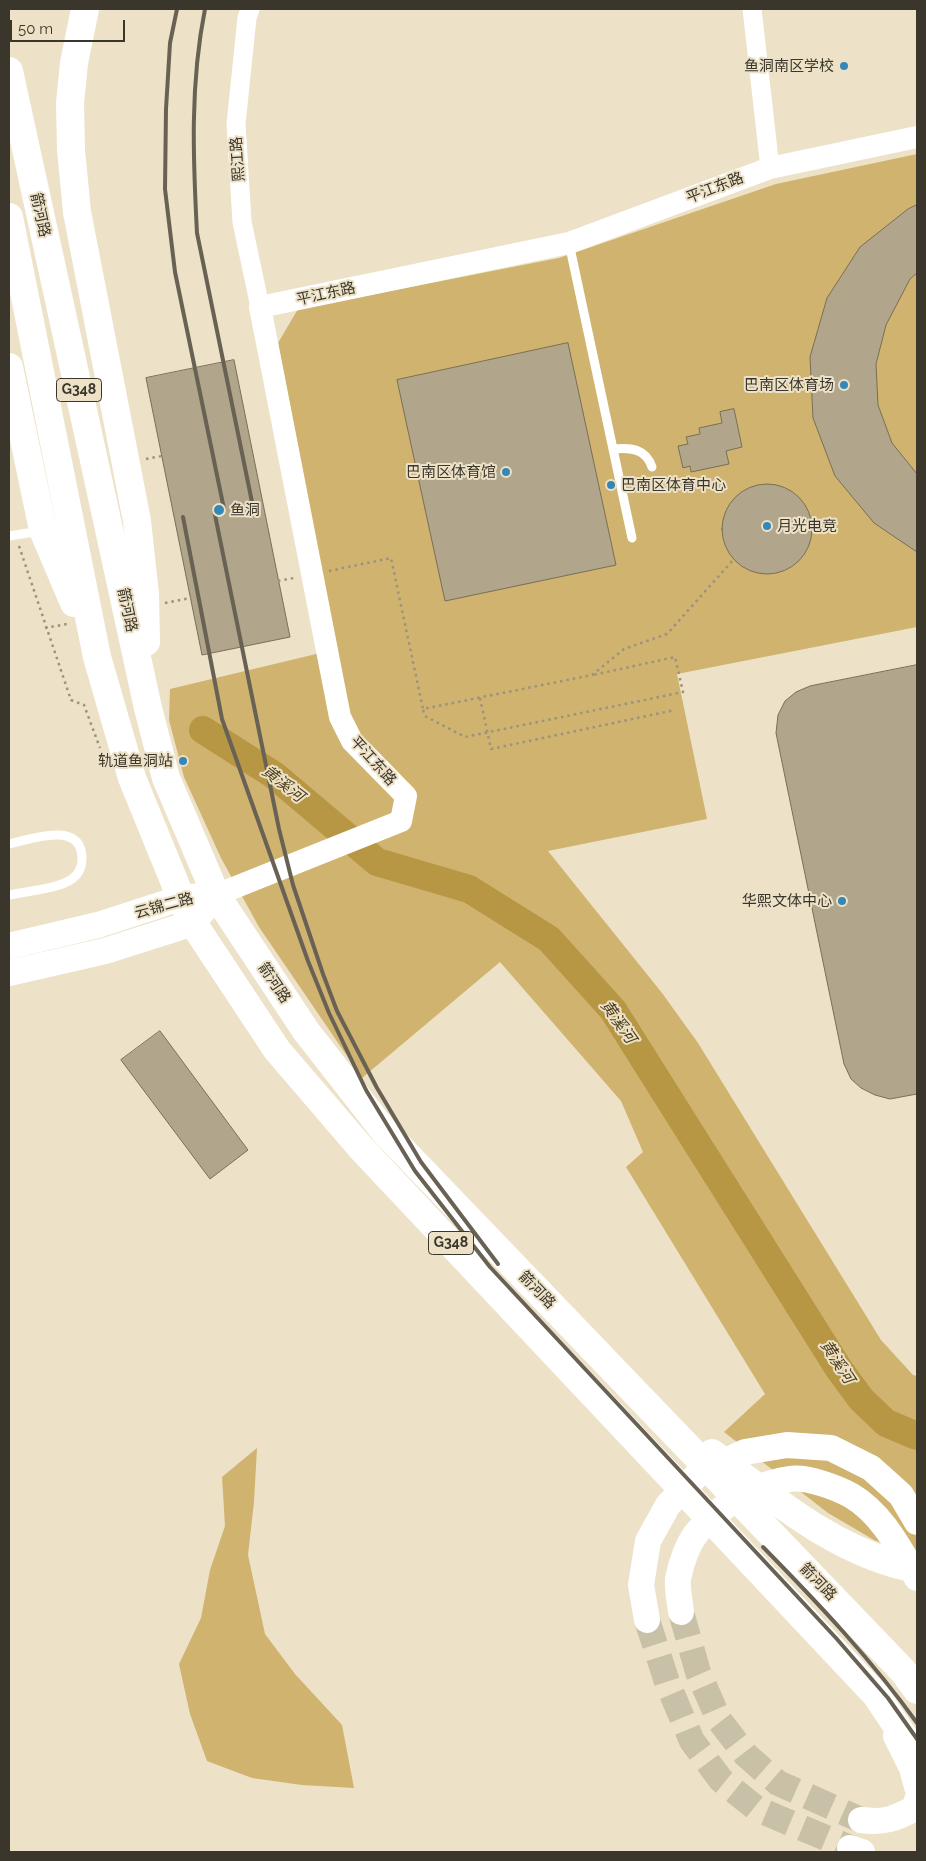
<!DOCTYPE html>
<meta charset="utf-8">
<style>
body{margin:0}
#map{position:relative;width:926px;height:1861px;overflow:hidden;background:#ede2c7;font-family:Raleway,sans-serif}
canvas{display:block}
.frame{position:absolute;inset:0;border:10px solid #3b362c;pointer-events:none}
.scale{position:absolute;left:10px;top:20px;width:115px;height:22px;box-sizing:border-box;border:2px solid #3b362c;border-top:0;padding-left:6px;font-size:15px;line-height:18px;white-space:nowrap;color:#3b362c;-webkit-text-stroke:4px #ede2c7;paint-order:stroke}
</style>
<div id="map">
<canvas width="926" height="1861"></canvas>
<div class="frame"></div>
<div class="scale">50 m</div>
</div>
<script>
const ctx = document.querySelector('canvas').getContext('2d');
ctx.lineJoin = 'round';
function fillPath(path, color) { ctx.fillStyle = color; ctx.fill(path, 'evenodd'); }
function trace(path, color, width, dash) { ctx.strokeStyle = color; ctx.lineWidth = width; ctx.lineCap = dash ? 'butt' : 'round'; ctx.setLineDash(dash || []); ctx.stroke(path); }
function write(font, color, halo, rows, align = 'center') {
  ctx.font = font + ' Raleway,"Noto Sans SC",sans-serif'; ctx.lineWidth = 4; ctx.setLineDash([]); ctx.textBaseline = 'middle'; ctx.strokeStyle = halo; ctx.fillStyle = color; for (const [text, x, y, turn = 0] of rows) {
    ctx.save(); ctx.translate(x, y); ctx.rotate((+turn || 0) * Math.PI / 180); ctx.textAlign = isNaN(turn) ? turn : align; if (halo) ctx.strokeText(text, 0, 0); ctx.fillText(text, 0, 0); ctx.restore();
  }
}
fillPath(new Path2D(`
 M 917,154 L 917,627 L 677,674 L 707,819 L 548,851 L 662,993 L 698,1043 L 881,1340 L 913,1375 L 917,1376 L 917,1556 L 874,1540 L 828,1513 L 724,1432 L 765,1394 L 626,1167 L 643,1152 L 621,1101 L 500,962 L 362,1078 L 259,927 L 221,858 L 184,777 L 169,720 L 170,689 L 337,649 L 278,343 L 298,309 L 559,258 L 776,184 Z
 M 257,1448 L 254,1502 L 248,1555 L 265,1634 L 295,1674 L 342,1725 L 354,1788 L 302,1785 L 252,1778 L 207,1761 L 190,1714 L 179,1664 L 201,1618 L 210,1570 L 225,1526 L 222,1477 Z`), '#cfb36e');
trace(new Path2D(`
 M 203,730 L 274,775 L 377,862 L 469,889 L 549,939 L 613,1010 L 839,1369 L 861,1399 L 886,1423 L 917,1436`), '#b79744', 28);
const building = new Path2D(`
 M 917,205 L 917,273 L 910,279 L 886,325 L 876,364 L 878,405 L 892,443 L 917,474 L 917,552 L 874,523 L 835,476 L 813,418 L 810,357 L 827,298 L 860,247 L 908,209 Z
 M 568,343 L 616,565 L 445,601 L 397,380 Z
 M 234,360 L 290,637 L 202,655 L 146,378 Z
 M 734,409 L 742,447 L 726,451 L 729,464 L 691,472 L 690,466 L 683,468 L 678,446 L 688,444 L 686,437 L 700,434 L 699,428 L 722,423 L 720,412 Z
 M722 529a45 45 0 1 1 90 0a45 45 0 1 1-90 0Z
 M 917,665 L 917,1094 L 890,1099 L 875,1095 L 861,1088 L 851,1079 L 844,1064 L 776,733 L 778,715 L 785,701 L 796,692 L 810,686 Z
 M 160,1031 L 248,1150 L 210,1179 L 121,1060 Z`);
fillPath(building, '#b1a68c');
trace(building, '#796f56', 1);
trace(new Path2D(`
 M 681,1612 L 698,1672 L 719,1720 L 746,1755 L 778,1783 L 861,1820
 M 647,1620 L 667,1682 L 692,1741 L 721,1780 L 757,1809 L 850,1848`), '#c9c0a8', 26, [26, 13]);
trace(new Path2D(`
 M 146,459 L 162,456
 M 19,546 L 71,700 L 84,705 L 100,748
 M 329,571 L 391,558 L 423,709 L 592,675 L 624,649 L 667,634 L 734,559
 M 278,581 L 294,578
 M 165,603 L 191,598
 M 45,628 L 67,624
 M 480,698 L 491,749 L 675,710
 M 423,710 L 425,716 L 465,737 L 683,692 L 675,657 L 593,675`), '#9b927f', 2.5, [2.5, 4]);
trace(new Path2D(`
 M 569,243 L 632,538
 M 613,449 C 631,447 646,449 652,467
 M 9,536 L 41,531
 M 9,844 C 31,839 82,820 82,859 C 82,867 79,874 72,879 C 58,889 27,891 9,895`), '#fff', 9);
trace(new Path2D(`
 M 250,9 L 247,18 L 236,124 L 242,222 L 260,307
 M 752,9 L 770,168`), '#fff', 19);
trace(new Path2D(`
 M 216,895 L 401,821 L 406,796 L 352,741 L 340,717 L 260,307 L 569,243 L 770,168 L 917,137`), '#fff', 22);
trace(new Path2D(`
 M 9,946 L 98,925 L 181,898 L 202,896
 M 9,973 L 105,951 L 193,923 L 216,895
 M 681,1612 C 680,1602 677,1589 678,1579 C 681,1563 688,1542 699,1530 C 721,1505 757,1483 790,1479 C 806,1476 838,1488 852,1496 C 882,1514 899,1548 917,1578
 M 647,1620 L 641,1585 L 648,1541 L 668,1505 L 698,1474 L 745,1452 L 787,1445 L 831,1448 L 871,1468 L 901,1495 L 917,1522
 M 896,1736 L 912,1768 L 917,1787
 M 861,1820 C 884,1823 895,1819 915,1808 L 917,1800
 M 850,1848 L 862,1852`), '#fff', 26);
trace(new Path2D(`
 M 85,9 L 74,63 L 70,103 L 71,150 L 77,212 L 137,521 L 145,594 L 146,642
 M 9,71 L 148,708 L 166,778 L 216,895 L 306,1031 L 384,1131 L 903,1671 L 917,1690
 M 9,217 L 97,657 L 132,778 L 181,898 L 193,923 L 277,1050 L 361,1148 L 876,1695 L 917,1756
 M 9,367 L 43,530 L 74,603
 M 712,1453 C 774,1499 839,1555 917,1569`), '#fff', 28);
trace(new Path2D(`
 M 177,9 L 170,43 L 166,109 L 165,189 L 175,272 L 224,509
 M 205,9 C 190,84 193,158 197,233 L 252,502
 M 214,510 L 279,829 L 293,885 L 323,974 L 337,1011 L 377,1088 L 421,1162 L 498,1264
 M 183,517 L 222,719 L 308,961 L 329,1013 L 366,1090 L 415,1171 L 490,1267 L 836,1638 L 888,1698 L 917,1739
 M 763,1547 C 817,1602 872,1660 917,1723`), '#696254', 4);
for (const [x, y, r, color] of [
 [844,66,5,"#3487b7"],
 [844,385,5,"#3487b7"],
 [506,472,5,"#3487b7"],
 [611,485,5,"#3487b7"],
 [219,510,6,"#3487b7"],
 [767,526,5,"#3487b7"],
 [183,761,5,"#3487b7"],
 [842,901,5,"#3487b7"]
]) { const dot = new Path2D(); dot.arc(x, y, r, 0, 2 * Math.PI); ctx.fillStyle = color; ctx.fill(dot); trace(dot, '#ede2c7', 2); }
for (const [x, y, w] of [
 [79,390,45],
 [451,1243,45]
]) { const box = new Path2D(); box.roundRect(x - w / 2, y - 11.5, w, 23, 4); ctx.fillStyle = '#ede2c7'; ctx.fill(box); trace(box, '#3b362c', 1); }
write('bold 14px', '#3b362c', null, [
 ["G348",79,390],
 ["G348",451,1243]
]);
write('15px', '#3b362c', '#ede2c7', [
 ["鱼洞南区学校",834,66],
 ["巴南区体育场",834,385],
 ["巴南区体育馆",496,472],
 ["巴南区体育中心",621,485,"left"],
 ["鱼洞",230,510,"left"],
 ["月光电竞",777,526,"left"],
 ["轨道鱼洞站",173,761],
 ["华熙文体中心",832,901]
], 'right');
write('15px', '#3b362c', '#ede2c7', [
 ["熙江路",238,159,-94],
 ["平江东路",715,188,-21],
 ["箭河路",40,215,78],
 ["平江东路",326,294,-12],
 ["箭河路",127,610,78],
 ["平江东路",373,761,48],
 ["云锦二路",164,906,-15],
 ["箭河路",274,983,56],
 ["箭河路",537,1290,46],
 ["箭河路",818,1582,46]
]);
write('italic 16px', '#4d3f1c', '#ede2c7', [
 ["黄溪河",283,784,38],
 ["黄溪河",618,1022,55],
 ["黄溪河",837,1362,57]
]);
</script>
